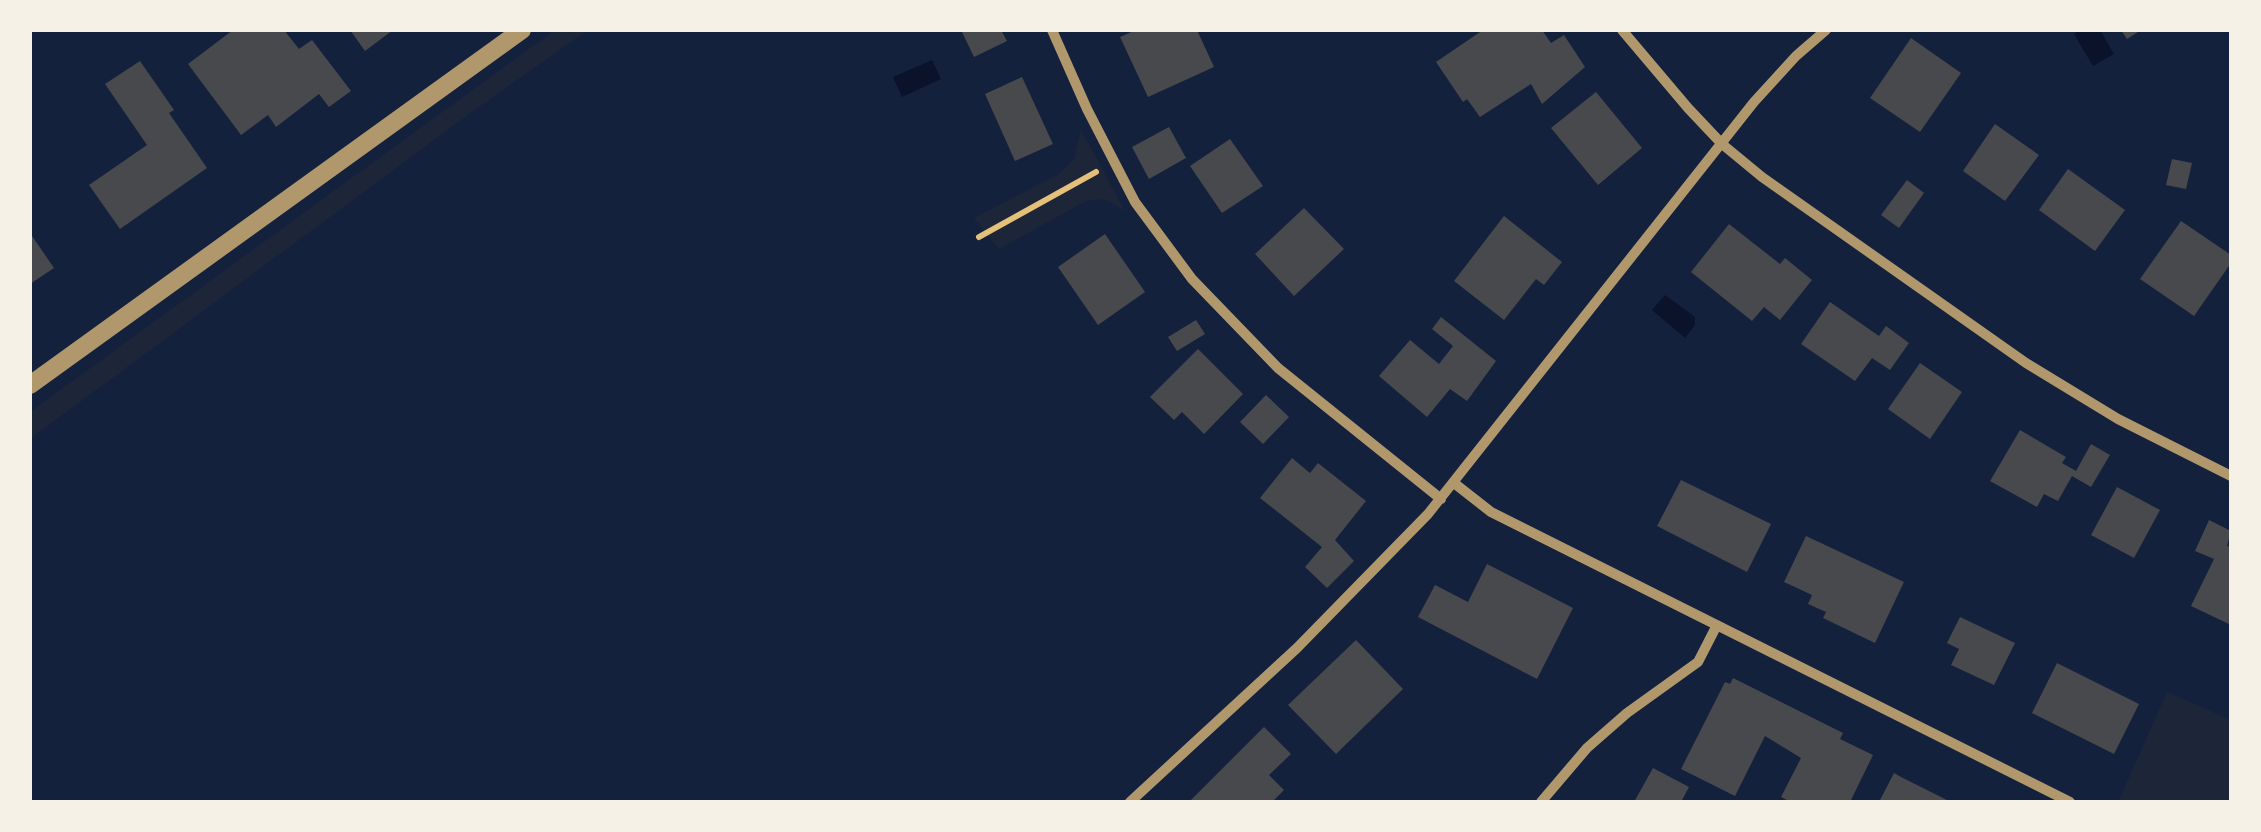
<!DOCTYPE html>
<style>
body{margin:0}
#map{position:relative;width:2261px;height:832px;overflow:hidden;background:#14213d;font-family:"Public Sans",sans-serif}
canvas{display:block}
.frame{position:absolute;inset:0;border:32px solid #f6f1e7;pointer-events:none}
</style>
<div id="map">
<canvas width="2261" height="832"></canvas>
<div class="frame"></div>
</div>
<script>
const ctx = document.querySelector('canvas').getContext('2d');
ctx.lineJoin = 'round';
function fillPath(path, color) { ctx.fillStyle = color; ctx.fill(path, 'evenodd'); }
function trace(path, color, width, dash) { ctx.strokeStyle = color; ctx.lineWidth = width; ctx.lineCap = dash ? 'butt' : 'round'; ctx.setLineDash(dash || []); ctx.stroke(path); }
fillPath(new Path2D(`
 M 555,30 L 588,30 L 469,114 L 30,439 L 30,412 Z
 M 1081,130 L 1125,211 L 1104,199 L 1086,201 L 999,249 L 974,218 L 1059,174 L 1074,159 Z
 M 2167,692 L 2231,720 L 2231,802 L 2118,802 Z`), '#1d2539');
fillPath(new Path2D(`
 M 2080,30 L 2100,30 L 2114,54 L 2093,66 L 2074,34 Z
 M 932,60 L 941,79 L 902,97 L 893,77 Z
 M 1665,295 L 1695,317 L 1695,325 L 1685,338 L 1652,310 Z`), '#0b132b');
fillPath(new Path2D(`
 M 233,30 L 284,30 L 299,49 L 312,40 L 351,91 L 329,107 L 319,94 L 276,127 L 268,115 L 241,135 L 188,64 Z
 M 350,30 L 393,30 L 365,51 Z
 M 961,30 L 1001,30 L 1007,41 L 974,57 Z
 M 1136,30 L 1197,30 L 1214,67 L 1148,97 L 1120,37 Z
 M 1483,30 L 1542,30 L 1551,43 L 1564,35 L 1585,67 L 1542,104 L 1531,84 L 1480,117 L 1467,99 L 1463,102 L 1436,62 Z
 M 2121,30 L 2141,30 L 2127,39 Z
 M 1911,38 L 1961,73 L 1920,132 L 1870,98 Z
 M 140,61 L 174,110 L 169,113 L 207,168 L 120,229 L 89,185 L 147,145 L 105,84 Z
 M 1022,77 L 1053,144 L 1015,161 L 985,94 Z
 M 1596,92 L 1642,148 L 1598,185 L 1551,128 Z
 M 1995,124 L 2039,155 L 2005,201 L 1963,171 Z
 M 1169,127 L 1186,158 L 1149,179 L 1132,147 Z
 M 1230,139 L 1263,186 L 1222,213 L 1190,166 Z
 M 2172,159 L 2192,163 L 2186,189 L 2166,185 Z
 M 2068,169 L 2125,210 L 2095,251 L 2039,210 Z
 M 1907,180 L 1924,193 L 1899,228 L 1881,215 Z
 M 1304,208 L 1344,249 L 1294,296 L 1255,254 Z
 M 1504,216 L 1562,262 L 1544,285 L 1536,279 L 1504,320 L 1454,281 Z
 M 2181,221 L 2231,255 L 2231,263 L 2194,316 L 2140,279 Z
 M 1729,224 L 1780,264 L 1785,258 L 1812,280 L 1780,320 L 1764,307 L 1752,321 L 1691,272 Z
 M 30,233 L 54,268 L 30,284 Z
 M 1105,234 L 1145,292 L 1098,325 L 1058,267 Z
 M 1830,302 L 1879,336 L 1886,326 L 1909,343 L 1890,370 L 1872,358 L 1855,381 L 1801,344 Z
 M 1441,317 L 1496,361 L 1467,401 L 1450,389 L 1427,417 L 1379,376 L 1410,340 L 1439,364 L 1453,346 L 1432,329 Z
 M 1196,320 L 1205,334 L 1177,351 L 1168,337 Z
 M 1198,349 L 1243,394 L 1204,434 L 1182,412 L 1174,420 L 1150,397 Z
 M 1920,363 L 1962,392 L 1930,439 L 1888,409 Z
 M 1266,395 L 1289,417 L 1263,444 L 1240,422 Z
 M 2020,430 L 2066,457 L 2062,463 L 2076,471 L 2091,444 L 2110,455 L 2091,487 L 2072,476 L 2058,501 L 2044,494 L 2037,507 L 1990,481 Z
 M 1292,458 L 1310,473 L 1318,463 L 1366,501 L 1335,540 L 1354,561 L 1327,588 L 1305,567 L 1322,547 L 1260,498 Z
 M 1681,480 L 1771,524 L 1747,572 L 1657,526 Z
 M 2117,487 L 2160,510 L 2134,558 L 2091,535 Z
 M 2209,520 L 2231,531 L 2227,546 L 2231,547 L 2231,625 L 2191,606 L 2214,559 L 2195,551 Z
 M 1806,536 L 1904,582 L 1875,643 L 1823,618 L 1826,612 L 1808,604 L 1812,595 L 1784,582 Z
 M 1487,564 L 1573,608 L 1537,679 L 1418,617 L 1435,585 L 1468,602 Z
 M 1960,617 L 2015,643 L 1994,685 L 1951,665 L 1959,649 L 1947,643 Z
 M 1356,640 L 1403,689 L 1336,754 L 1288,705 Z
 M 2057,663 L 2139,704 L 2114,754 L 2032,713 Z
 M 1733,678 L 1843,733 L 1840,739 L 1873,755 L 1850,802 L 1791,802 L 1781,797 L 1801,758 L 1765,736 L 1735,796 L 1681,769 L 1725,682 L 1730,684 Z
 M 1264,727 L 1291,754 L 1269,775 L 1284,790 L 1272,802 L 1189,802 Z
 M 1653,768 L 1689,787 L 1681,802 L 1634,802 Z
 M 1894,773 L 1901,777 L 1951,802 L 1879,802 Z`), '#48494c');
trace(new Path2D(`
 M 979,237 L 1096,172`), '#e5c07b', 6);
trace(new Path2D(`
 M 1052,30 L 1087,109 L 1135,202 L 1192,279 L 1278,368 L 1441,499
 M 1622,30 L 1688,108 L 1722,144 L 1762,177 L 2026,363 L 2118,419 L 2231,476
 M 1454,483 L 1491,512 L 2070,802
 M 1130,802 L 1297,648 L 1428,514 L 1754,102 L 1796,56 L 1826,30
 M 1541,802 L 1587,748 L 1627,713 L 1698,662 L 1717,625`), '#b1986c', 10);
trace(new Path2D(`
 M 30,385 L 522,30`), '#b1986c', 18);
</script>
